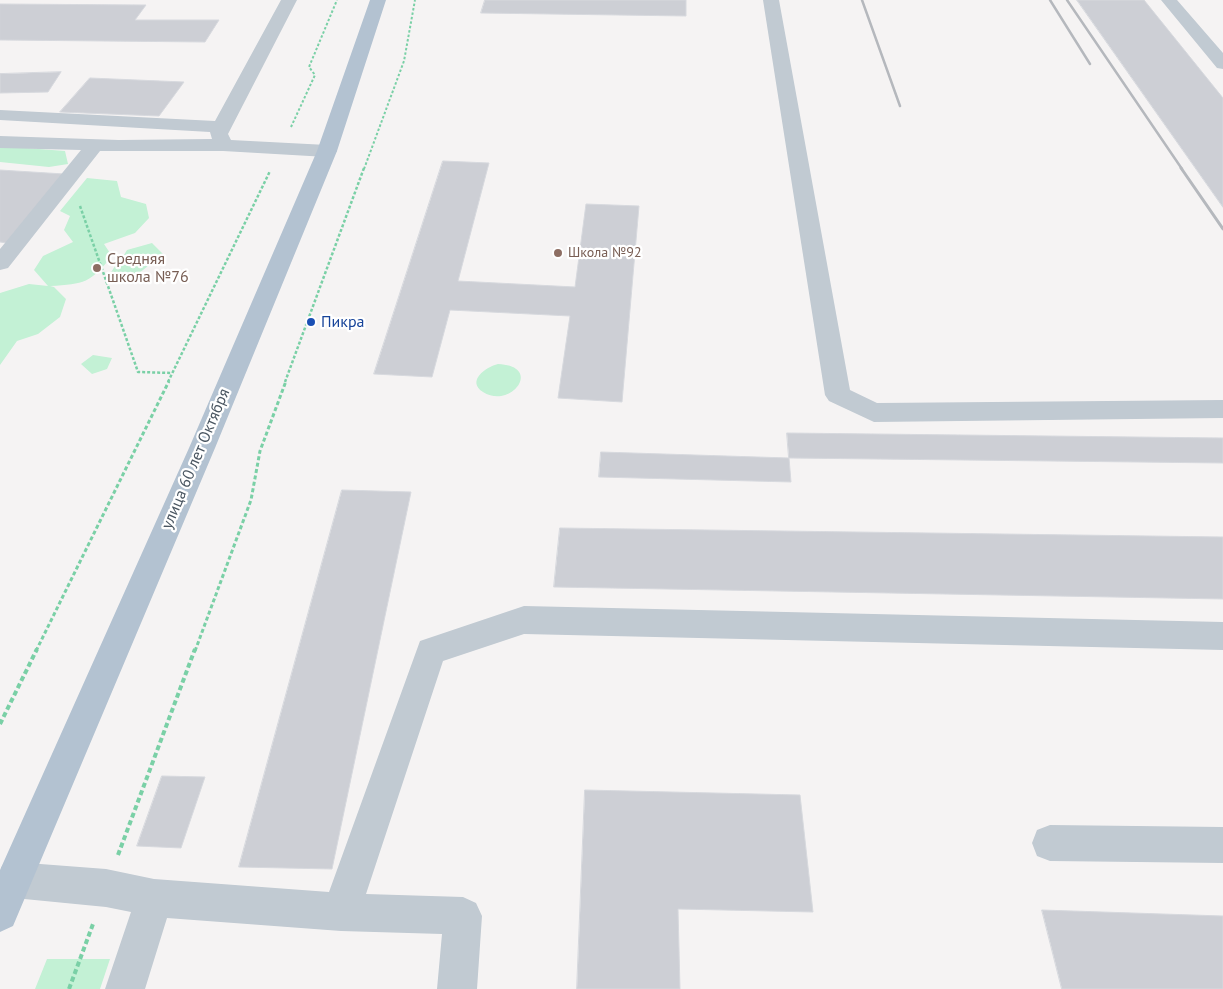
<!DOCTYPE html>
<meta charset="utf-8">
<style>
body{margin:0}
canvas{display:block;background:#f5f3f3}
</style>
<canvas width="1223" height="989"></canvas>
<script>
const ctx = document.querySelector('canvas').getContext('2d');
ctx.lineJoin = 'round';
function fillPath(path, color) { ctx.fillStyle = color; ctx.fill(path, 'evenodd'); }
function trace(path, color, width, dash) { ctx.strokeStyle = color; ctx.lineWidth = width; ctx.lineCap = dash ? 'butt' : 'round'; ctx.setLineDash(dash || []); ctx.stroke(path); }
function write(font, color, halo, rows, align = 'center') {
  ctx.font = font + ' "PT Sans",sans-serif'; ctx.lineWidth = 4.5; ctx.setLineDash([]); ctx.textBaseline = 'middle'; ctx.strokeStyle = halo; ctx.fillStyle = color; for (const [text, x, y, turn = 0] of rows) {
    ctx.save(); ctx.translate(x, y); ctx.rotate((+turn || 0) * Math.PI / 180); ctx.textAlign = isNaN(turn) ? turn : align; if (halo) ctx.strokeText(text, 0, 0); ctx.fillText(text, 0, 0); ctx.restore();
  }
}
fillPath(new Path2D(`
 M 0,146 L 65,151 L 68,164 L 49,167 L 0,162 Z
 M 87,178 L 117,181 L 121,197 L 146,204 L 149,218 L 135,233 L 104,244 L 112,256 C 90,283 85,284 50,286 L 54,287 L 66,299 L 60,317 L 38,334 L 17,341 L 0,365 L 0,293 L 29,284 L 48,286 L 34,270 L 43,256 L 73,242 L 64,230 L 70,216 L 60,211 Z
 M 152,243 L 163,254 L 138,274 L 122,280 L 110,275 C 114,265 121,261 127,250 Z
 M 93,355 L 112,358 L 107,369 L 92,374 L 81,364 Z
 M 498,364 C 544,366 511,410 483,392 C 466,381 486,367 498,364 Z
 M 47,959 L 110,959 L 100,989 L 35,989 Z`), '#c3f1d5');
const building = new Path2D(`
 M 485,0 L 686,0 L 686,16 L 481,13 Z
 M 1077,0 L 1144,0 L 1223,98 L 1223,207 Z
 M 0,4 L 146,5 L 135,20 L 219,20 L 205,42 L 0,40 Z
 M 61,72 L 48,92 L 0,93 L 0,74 Z
 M 90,78 L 184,82 L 159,116 L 60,112 Z
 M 443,161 L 489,163 L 458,281 L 575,287 L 586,204 L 639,206 L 622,402 L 558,398 L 570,316 L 450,310 L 432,377 L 374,374 Z
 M 0,170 L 64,174 L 7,243 L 0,242 Z
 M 787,433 L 1223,438 L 1223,463 L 789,458 Z
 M 601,452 L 789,458 L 791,482 L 599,477 Z
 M 342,490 L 411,492 L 332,869 L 239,867 Z
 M 560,528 L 1223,537 L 1223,599 L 554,587 Z
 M 162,776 L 205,777 L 181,848 L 137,846 Z
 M 585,790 L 800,795 L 813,912 L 678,909 L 680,989 L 577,989 Z
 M 1042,910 L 1223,916 L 1223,989 L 1062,989 Z`);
fillPath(building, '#cdcfd5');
trace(building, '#d7d9de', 1);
trace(new Path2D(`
 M 291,127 L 315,75 L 309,67 L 337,0
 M 364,169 L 404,61 L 415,0`), '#7ad0a6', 2, [2.5, 2]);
trace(new Path2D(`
 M 80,206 L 138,372 L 172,373
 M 168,382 L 270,171
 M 285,382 L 364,168`), '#7ad0a6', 2.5, [3, 2]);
trace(new Path2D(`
 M 36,651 L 169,381
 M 195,651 L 251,500 L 260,451 L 286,381`), '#7ad0a6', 3, [4, 2.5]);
trace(new Path2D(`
 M 0,724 L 37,649
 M 118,855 L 195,649
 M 69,989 L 93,924`), '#7ad0a6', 4, [5, 3]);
fillPath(new Path2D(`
 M 281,0 L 297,0 L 228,134 L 231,140 L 327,145 L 334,147 L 337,151 L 334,155 L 327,157 L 223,151 L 100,151 L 8,268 L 0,270 L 0,249 L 81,150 L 0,148 L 0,136 L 119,140 L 212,139 L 210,132 L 0,120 L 0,110 L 215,121 Z
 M 763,0 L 779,0 L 850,390 L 877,403 L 1223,400 L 1223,418 L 874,422 L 829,401 L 825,395 Z
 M 1161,0 L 1177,0 L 1223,53 L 1223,69 L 1217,68 Z
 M 524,606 L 1223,622 L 1223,650 L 524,634 L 443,661 L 366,894 L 463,897 L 476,903 L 482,916 L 477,989 L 437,989 L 442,934 L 341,931 L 167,918 L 145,989 L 105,989 L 131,912 L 106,907 L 14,898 L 1,893 L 1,867 L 14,862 L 106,869 L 154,879 L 329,892 L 420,641 Z
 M 1050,825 L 1223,827 L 1223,863 L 1050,861 L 1037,856 L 1032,843 L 1037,830 Z`), '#c1cad2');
fillPath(new Path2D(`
 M 370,0 L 386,0 L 337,151 L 215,448 L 13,926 L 0,932 L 0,870 L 189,448 L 317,151 Z`), '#b3c2d1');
trace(new Path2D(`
 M 862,0 L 900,106
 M 1050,0 L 1090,64
 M 1067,0 L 1182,169`), '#b5b8bd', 2.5);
trace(new Path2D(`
 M 1181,168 L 1223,229`), '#b5b8bd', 3);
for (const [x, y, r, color] of [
 [558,253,5,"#8d6e63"],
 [97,268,5,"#8d6e63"],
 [311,322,5,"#1a4fb4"]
]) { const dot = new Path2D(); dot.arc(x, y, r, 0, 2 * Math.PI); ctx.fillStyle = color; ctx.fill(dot); trace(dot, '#fff', 2); }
write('14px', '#785e54', '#fff', [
 ["Школа №92",568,253]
], 'left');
write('16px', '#785e54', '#fff', [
 ["Средняя",107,259],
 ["школа №76",107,277]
], 'left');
write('16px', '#164399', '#fff', [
 ["Пикра",321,322]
], 'left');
write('16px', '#4a5661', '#fff', [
 ["улица 60 лет Октября",196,459,-67]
]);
</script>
